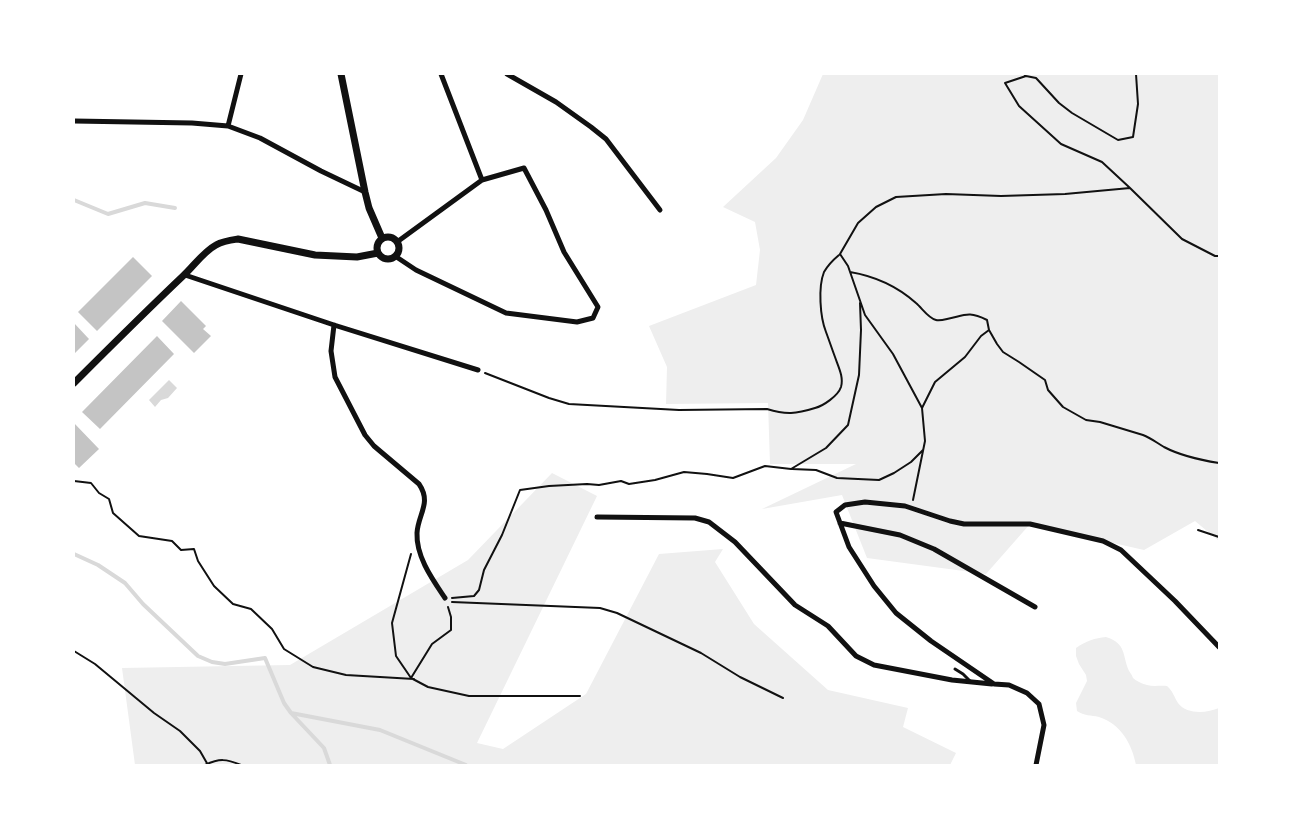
<!DOCTYPE html>
<style>
body{margin:0}
#map{position:relative;width:1293px;height:839px;overflow:hidden;background:#fff;font-family:"Golos Text",sans-serif}
canvas{display:block}
.frame{position:absolute;inset:0;border:75px solid #fff;pointer-events:none}
</style>
<div id="map">
<canvas width="1293" height="839"></canvas>
<div class="frame"></div>
</div>
<script>
const ctx = document.querySelector('canvas').getContext('2d');
ctx.lineJoin = 'round';
function fillPath(path, color) { ctx.fillStyle = color; ctx.fill(path, 'evenodd'); }
function trace(path, color, width, dash) { ctx.strokeStyle = color; ctx.lineWidth = width; ctx.lineCap = dash ? 'butt' : 'round'; ctx.setLineDash(dash || []); ctx.stroke(path); }
fillPath(new Path2D(`
 M 823,74 L 1219,74 L 1219,541 L 1195,521 L 1144,550 L 1030,524 L 986,574 L 867,558 L 842,495 L 762,509 L 856,464 L 770,464 L 768,403 L 666,404 L 667,367 L 649,326 L 756,285 L 760,250 L 755,222 L 723,207 L 776,158 L 803,120 Z
 M 552,473 L 597,496 L 477,743 L 503,749 L 586,694 L 659,554 L 723,549 L 715,562 L 754,624 L 828,690 L 908,708 L 903,727 L 956,753 L 950,765 L 135,765 L 122,668 L 290,665 L 468,560 Z
 M 1106,637 C 1127,644 1122,655 1129,671 C 1130,672 1133,677 1133,678 C 1136,681 1143,684 1147,685 C 1154,687 1161,685 1167,686 C 1173,691 1174,697 1178,703 C 1187,715 1207,713 1219,708 L 1219,765 L 1136,765 C 1132,744 1121,724 1099,717 C 1091,715 1084,716 1077,711 L 1076,703 L 1087,681 L 1086,675 L 1079,664 L 1076,656 L 1076,648 C 1086,641 1095,638 1106,637 Z`), '#eee');
fillPath(new Path2D(`
 M 169,380 L 177,388 L 168,398 L 161,400 L 155,407 L 149,400 Z`), '#d9d9d9');
trace(new Path2D(`
 M 74,200 L 108,214 L 145,203 L 175,208
 M 74,554 L 98,565 L 125,583 L 143,604 L 198,656 L 212,662 L 225,664 L 265,658 L 284,703 L 291,713 L 324,748 L 330,765
 M 291,713 L 380,730 L 466,765`), '#d9d9d9', 4);
fillPath(new Path2D(`
 M 133,257 L 152,276 L 97,331 L 78,312 Z
 M 181,301 L 206,326 L 203,329 L 211,336 L 194,353 L 162,321 Z
 M 74,323 L 89,339 L 74,354 Z
 M 157,336 L 174,354 L 100,429 L 82,412 Z
 M 74,423 L 99,449 L 79,468 L 74,463 Z`), '#c4c4c4');
trace(new Path2D(`
 M 1024,74 L 1026,76 L 1005,83 L 1019,106 L 1061,144 L 1102,162 L 1130,188
 M 1026,76 L 1036,78 L 1059,103 L 1072,113 L 1118,140 L 1133,137 L 1138,104 L 1136,74
 M 850,272 C 874,276 898,287 916,303 C 922,308 928,318 936,320 C 939,321 943,320 947,319 C 966,315 968,311 987,320 L 989,330 L 997,344 L 1003,352 L 1019,362 L 1045,380 L 1048,390 L 1063,407 L 1086,420 L 1100,422 L 1143,435 C 1151,438 1157,443 1164,447 C 1181,456 1200,460 1219,463
 M 485,373 L 549,398 L 569,404 L 679,410 L 767,409 C 786,415 796,414 815,408 C 823,406 838,396 841,387 C 844,377 838,366 835,357 C 832,349 829,340 826,332 C 820,317 818,287 824,272 C 828,265 833,260 839,255
 M 922,408 L 935,382 L 965,357 L 981,336 L 989,330
 M 792,469 L 816,470 L 837,478 L 879,480 L 894,473 L 911,462 L 923,450
 M 74,481 L 91,483 L 99,493 L 109,499 L 113,513 L 139,536 L 172,541 L 181,550 L 194,549 L 198,561 L 214,586 L 233,604 L 251,609 L 272,629 L 284,649 L 313,667 L 346,675 L 414,679
 M 913,500 L 925,441 L 922,408 L 893,354 L 865,315 L 848,266 L 840,254 L 858,223 L 876,207 L 896,197 L 946,194 L 1001,196 L 1065,194 L 1130,188 L 1182,239 L 1215,256 L 1219,256
 M 1198,530 L 1219,537
 M 411,554 L 392,623 L 396,656 L 411,678 L 428,687 L 469,696 L 580,696
 M 452,598 L 474,596 L 479,590 L 484,570 L 502,535 L 520,490 L 549,486 L 587,484 L 599,485 L 621,481 L 629,484 L 655,480 L 684,472 L 707,474 L 733,478 L 765,466 L 791,469 L 826,448 L 848,425 L 859,375 L 861,330 L 860,303
 M 452,602 L 600,608 L 617,613 L 701,653 L 740,677 L 783,698
 M 74,651 L 95,664 L 154,713 L 180,731 L 200,751 L 208,765
 M 411,678 L 432,644 L 451,630 L 451,617 L 448,607
 M 205,765 C 220,758 226,759 241,765`), '#111', 2);
trace(new Path2D(`
 M 955,669 L 963,674 L 970,681`), '#111', 3);
trace(new Path2D(`
 M 441,74 L 482,180
 M 507,74 L 556,102 L 591,127 L 606,139 L 660,210
 M 74,121 L 192,123 L 228,126 L 260,138 L 321,171 L 365,192
 M 228,126 L 241,74
 M 395,256 L 416,270 L 506,313 L 577,322 L 593,318 L 598,307 L 564,252 L 546,210 L 524,168 L 482,180 L 397,242
 M 185,275 L 334,325 L 478,370
 M 334,325 L 331,351 L 335,377 L 365,435 L 374,446 L 419,484 C 432,503 418,514 417,533 C 416,557 433,580 445,598
 M 597,517 L 695,518 L 709,522 L 735,542 L 795,605 L 828,626 L 856,656 L 874,665 L 952,680 L 992,684
 M 840,523 L 900,535 L 934,549 L 1035,607
 M 1036,765 L 1044,725 L 1039,704 L 1027,693 L 1009,685 L 994,684 L 931,641 L 896,613 L 874,586 L 849,547 L 836,512 L 845,505 L 865,502 L 905,506 L 950,521 L 964,524 L 1030,524 L 1103,541 L 1121,550 L 1175,601 L 1219,647`), '#111', 5);
trace(new Path2D(`
 M 341,74 L 365,192 L 369,208 L 382,238
 M377 248a11 11 0 1 1 22 0a11 11 0 1 1-22 0Z
 M 74,383 C 110,347 146,311 183,276 C 194,266 203,252 216,245 C 223,241 231,240 238,239 L 315,255 L 357,257 L 378,253`), '#111', 7);
</script>
